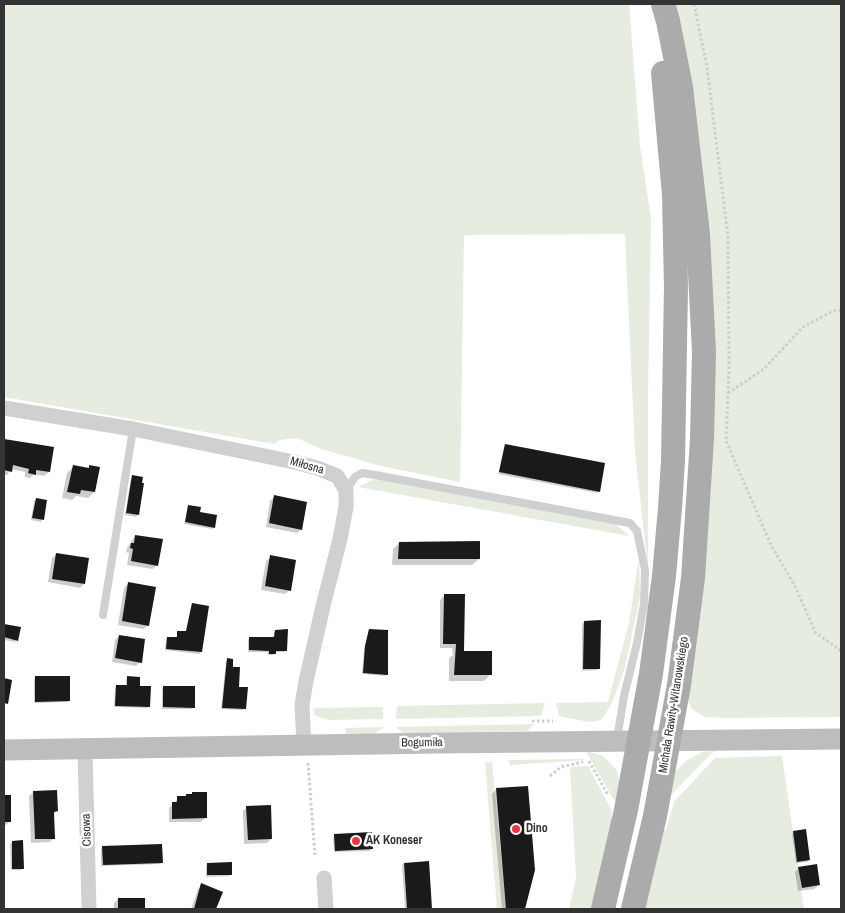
<!DOCTYPE html>
<meta charset="utf-8">
<style>
body{margin:0}
#map{position:relative;width:845px;height:913px;overflow:hidden;background:#fff;font-family:"Archivo Narrow",sans-serif}
canvas{display:block}
.frame{position:absolute;inset:0;border:5px solid #333;pointer-events:none}
</style>
<div id="map">
<canvas width="845" height="913"></canvas>
<div class="frame"></div>
</div>
<script>
const ctx = document.querySelector('canvas').getContext('2d');
ctx.lineJoin = 'round';
function fillPath(path, color) { ctx.fillStyle = color; ctx.fill(path, 'evenodd'); }
const toPath = rows => new Path2D(rows.map(r => 'M' + r).join(''));
function trace(path, color, width, dash) { ctx.strokeStyle = color; ctx.lineWidth = width; ctx.lineCap = dash ? 'butt' : 'round'; ctx.setLineDash(dash || []); ctx.stroke(path); }
function drawText(font, color, halo, rows, align = 'center') {
  ctx.font = font + ' "Archivo Narrow",sans-serif'; ctx.lineWidth = 5; ctx.setLineDash([]); ctx.textBaseline = 'middle'; ctx.strokeStyle = halo; ctx.fillStyle = color; for (const [text, x, y, turn = 0] of rows) {
    ctx.save(); ctx.translate(x, y); ctx.rotate((+turn || 0) * Math.PI / 180); ctx.textAlign = isNaN(turn) ? turn : align; if (halo) ctx.strokeText(text, 0, 0); ctx.fillText(text, 0, 0); ctx.restore();
  }
}
const green = toPath([
 [4,4,629,4,640,146,651,219,648,398,648,569,635,451,625,234,464,235,460,482,381,466,321,449,297,438,279,440,274,444,4,397],
 [674,4,841,4,841,717,724,718,705,717,692,709,687,698,704,531],
 [375,479,391,480,616,524,629,536,358,487],
 [639,557,640,598,624,671,611,705,601,720,589,722,559,716,556,703,608,702,629,623],
 [545,703,541,716,396,719,397,706],
 [383,707,383,719,329,720,314,715,314,708],
 [534,724,527,731,403,733,396,727],
 [383,727,375,734,346,734,345,728],
 [586,751,603,756,616,769,623,792,621,802,614,800],
 [714,751,672,794,668,796,675,772,686,761,702,752],
 [782,756,804,909,641,909,660,829,666,830,674,802,715,758],
 [583,759,584,760,510,765,508,760],
 [485,762,492,762,506,909,497,909],
 [588,766,612,811,611,817,618,819,595,909,569,909,576,877,570,767]
]);
const shadow = toPath([
 [4,440,53,448,49,472,44,476,34,474,30,478,25,477,25,472,11,469,7,475,4,475],
 [505,445,599,492,597,493,498,474,504,447],
 [90,466,94,492,88,498,76,496,72,500,62,498,67,473,73,467,87,469],
 [132,477,138,515,136,517,125,515,131,478],
 [274,497,301,529,297,533,266,527,270,501],
 [36,500,46,501,41,522,31,520,34,501],
 [189,506,198,513,213,527,212,529,184,524],
 [135,536,157,565,153,569,127,565,129,553,126,552,127,548],
 [399,543,479,559,472,565,392,565,393,549],
 [57,554,84,584,80,588,48,582,52,558],
 [271,557,290,590,285,594,261,590,266,561],
 [128,584,148,625,144,629,118,625,124,588],
 [445,595,462,652,490,675,484,681,449,681,449,658,453,655,452,648,440,648,440,600],
 [192,605,201,652,199,654,165,650,166,640,167,638,176,638,178,632,186,632,191,606],
 [584,622,599,668,597,670,582,671,582,624],
 [4,625,19,628,15,642,4,640],
 [369,630,386,674,385,676,362,674,364,649],
 [275,631,286,650,284,652,275,652,273,655,268,655,267,652,248,652,248,640,250,638,273,639,274,633],
 [119,636,140,662,136,666,112,662,115,640],
 [227,660,245,708,243,710,221,709,226,661],
 [36,677,69,701,67,702,34,703,34,679],
 [128,677,139,687,148,707,147,708,114,707,115,688,116,686,126,687,126,679],
 [164,687,193,707,192,709,162,709,162,689],
 [496,790,534,870,524,909,502,909,492,794],
 [34,792,57,811,53,814,54,838,50,842,31,843,29,796],
 [187,795,205,818,201,822,169,822,169,808,178,798,184,798],
 [4,796,9,796,10,821,6,825,4,825],
 [247,807,271,839,267,843,244,844,243,811],
 [793,833,809,860,807,862,796,863,792,834],
 [335,835,371,849,370,851,334,852,333,837],
 [12,842,23,868,21,870,11,870,10,844],
 [103,847,162,862,160,864,101,866,101,849],
 [428,862,431,909,405,909,402,865,404,864],
 [207,864,231,874,229,876,206,877,206,866],
 [799,868,819,885,814,889,798,891,795,872],
 [202,885,221,893,215,909,191,909,198,889],
 [118,899,144,899,144,909,114,909,114,903]
]);
const building = toPath([
 [4,439,54,447,50,472,36,470,36,475,28,473,29,469,13,465,12,472,4,470],
 [505,444,605,463,600,492,499,472],
 [73,465,89,468,89,465,100,467,95,492,81,490,80,494,67,492],
 [132,475,143,477,142,483,144,483,139,515,126,513],
 [274,495,307,502,302,530,269,523],
 [36,498,47,500,44,520,32,518],
 [188,505,201,507,200,512,217,515,215,528,185,522],
 [135,535,163,539,158,566,131,561,133,549,130,548,131,543,134,543],
 [480,541,480,559,398,559,399,542],
 [56,553,89,558,85,584,52,579],
 [270,555,296,560,291,591,265,586],
 [128,582,156,587,149,626,122,621],
 [444,594,465,594,464,651,492,651,492,675,454,675,456,644,443,644],
 [192,603,209,606,202,652,166,649,167,637,177,637,177,631,186,631],
 [601,620,600,669,583,669,584,621],
 [4,624,21,627,18,641,4,637],
 [288,629,287,651,276,651,276,654,269,654,269,651,249,650,249,637,274,637,275,630],
 [369,629,388,630,388,675,363,673,365,646],
 [119,635,145,639,142,663,115,658],
 [227,658,233,659,233,667,240,667,239,687,248,687,246,709,222,708],
 [35,676,70,676,70,701,35,702],
 [127,676,140,677,140,686,151,686,150,707,115,706,116,685,127,685],
 [4,678,12,680,8,704,4,703],
 [163,686,195,686,195,708,163,707],
 [528,786,535,870,525,909,506,909,496,788],
 [57,790,58,811,54,812,55,839,35,839,33,791],
 [192,792,207,792,207,818,172,819,172,802,177,802,177,796,186,796,186,794,192,794],
 [4,795,11,795,11,822,4,822],
 [271,805,272,839,248,840,246,806],
 [806,829,810,860,797,862,793,831],
 [372,832,373,849,335,851,334,834],
 [23,840,24,869,12,869,12,841],
 [162,844,163,863,103,865,102,846],
 [429,861,432,909,407,909,404,863],
 [232,862,232,875,207,875,207,863],
 [817,864,820,885,802,888,798,867],
 [201,883,223,892,216,909,194,909],
 [118,898,145,898,145,909,118,909]
]);
const path = toPath([
 [694,4,707,67,728,237,729,369,726,441,771,545,796,588,815,632,841,651],
 [728,393,764,369,803,327,833,311,841,310],
 [532,721,553,721],
 [589,761,608,795],
 [308,763,315,855],
 [550,776,561,767,583,762]
]);
const lane = toPath([
 [346,490,355,477,362,473,375,475,630,523,637,531,645,570,644,604,637,643,624,696,617,739],
 [103,615,133,429]
]);
const street = toPath([
 [4,408,133,429,294,462,317,468,337,476,346,490,346,507,340,539,323,606,306,681,302,705,304,745],
 [85,750,89,909],
 [324,878,326,909]
]);
const secondary = toPath([
 [4,750,437,743,841,739]
]);
const primary = toPath([
 [603,909,626,810,651,674,664,576,670,508,673,461,676,287,674,195,663,73],
 [633,909,655,816,679,685,693,578,702,439,704,352,698,234,681,87,668,21,663,4]
]);
const markers = [
 [516,829,5,"#e63946"],
 [356,841,5,"#e63946"]
];
const streetNames = [
 ["Miłosna",307,466,16],
 ["Michała Rawity-Witanowskiego",674,705,-81],
 ["Bogumiła",422,743,-1],
 ["Cisowa",87,830,-92]
];
const poiNames = [
 ["Dino",526,829],
 ["AK Koneser",366,841]
];
fillPath(green, '#e6ecdf');
fillPath(shadow, '#0003');
fillPath(building, '#1a1a1a');
trace(path, '#cdcdcd', 3, [2.5, 2.5]);
trace(lane, '#d0d0d0', 8);
trace(street, '#d0d0d0', 15);
trace(secondary, '#bdbdbd', 21);
trace(primary, '#ababab', 24);
for (const [x, y, r, color] of markers) { const dot = new Path2D(); dot.arc(x, y, r, 0, 2 * Math.PI); ctx.fillStyle = color; ctx.fill(dot); trace(dot, '#fff', 2); }
drawText('12px', '#333', '#fff', streetNames);
drawText('bold 12px', '#333', '#fff', poiNames, 'left');
</script>
